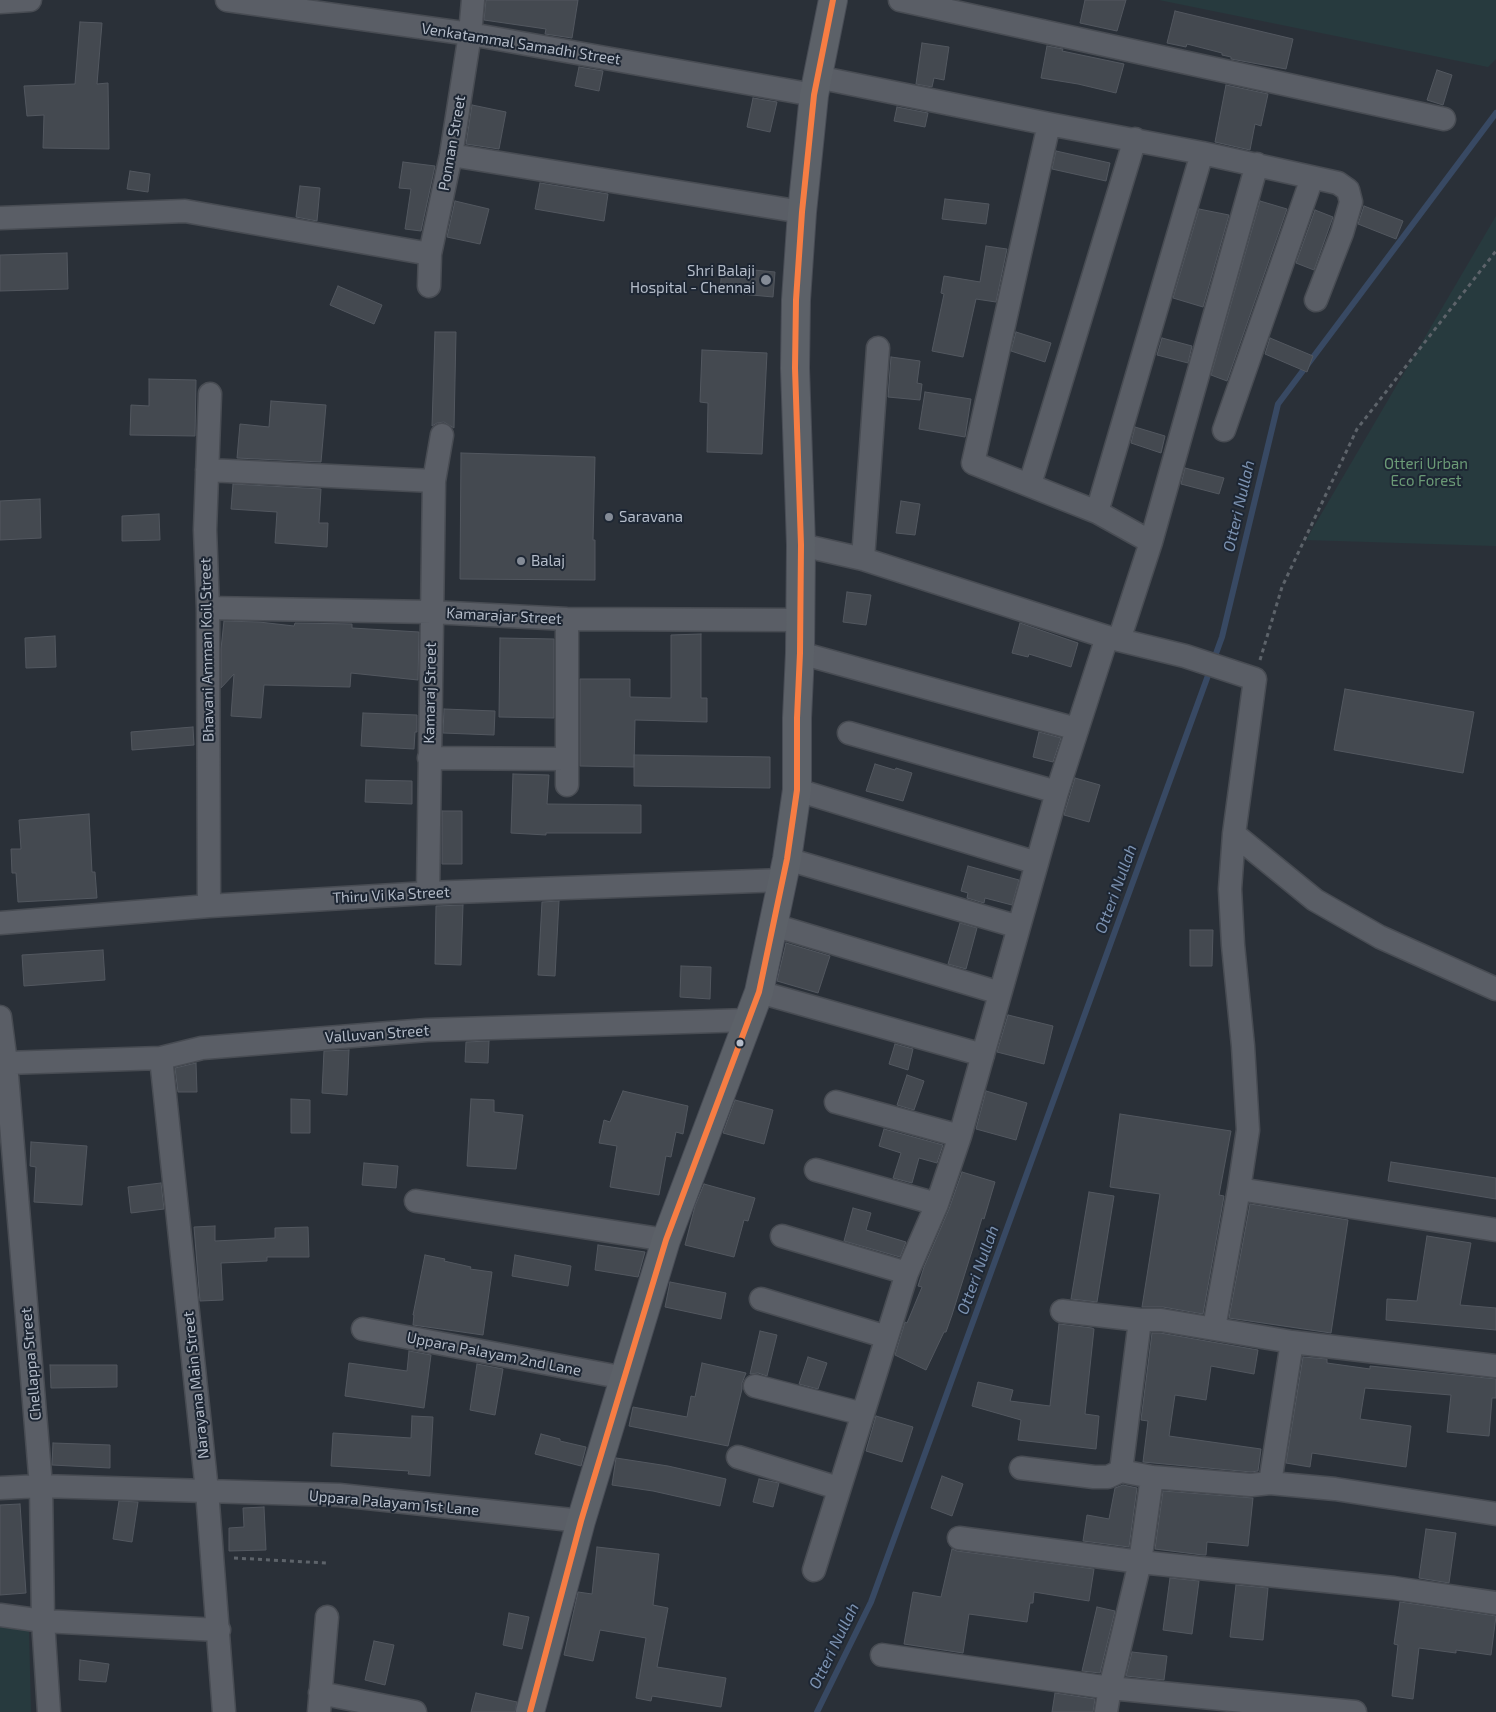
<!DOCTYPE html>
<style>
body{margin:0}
canvas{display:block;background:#2a3038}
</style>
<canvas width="1496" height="1712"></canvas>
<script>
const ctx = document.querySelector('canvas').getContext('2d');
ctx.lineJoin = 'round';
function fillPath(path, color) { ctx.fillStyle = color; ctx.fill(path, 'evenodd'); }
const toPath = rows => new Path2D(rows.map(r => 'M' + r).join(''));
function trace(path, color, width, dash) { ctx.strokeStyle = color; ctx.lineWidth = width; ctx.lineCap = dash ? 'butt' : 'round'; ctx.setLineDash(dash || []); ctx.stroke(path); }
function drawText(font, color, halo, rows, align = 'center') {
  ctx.font = font + ' "Exo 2",sans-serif'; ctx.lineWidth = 4; ctx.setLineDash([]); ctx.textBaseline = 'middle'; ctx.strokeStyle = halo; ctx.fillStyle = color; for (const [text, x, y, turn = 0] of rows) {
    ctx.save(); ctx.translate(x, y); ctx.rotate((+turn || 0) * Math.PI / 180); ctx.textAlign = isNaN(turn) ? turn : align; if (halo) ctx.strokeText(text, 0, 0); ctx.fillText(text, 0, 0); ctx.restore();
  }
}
const green = toPath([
 [1159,0,1496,0,1496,59,1488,67],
 [1496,216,1496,546,1306,540],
 [0,1626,29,1631,31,1712,0,1712]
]);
const stream = toPath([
 [817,1712,871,1602,1222,637,1278,404,1496,113]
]);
const building = toPath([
 [486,0,578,0,572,38,545,34,546,29,484,20,486,0],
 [1085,0,1126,0,1117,31,1080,23,1085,0],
 [1175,11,1293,39,1286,69,1231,59,1231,57,1222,55,1222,53,1187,44,1186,47,1167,43,1175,11],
 [80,22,102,23,97,84,108,83,109,149,43,148,44,115,27,116,24,86,75,84,80,22],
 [922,43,949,47,944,80,934,78,932,87,916,84,922,43],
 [1047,46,1063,49,1062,51,1124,64,1116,93,1078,84,1041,78,1047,46],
 [579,67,603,71,599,91,575,86,579,67],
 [1437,70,1452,75,1443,105,1427,100,1437,70],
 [1226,85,1268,94,1261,126,1255,124,1250,150,1215,142,1226,85],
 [753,98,777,102,770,132,747,127,753,98],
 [472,105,506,112,499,149,466,144,472,105],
 [897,107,928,113,925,127,894,121,897,107],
 [1056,151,1110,163,1106,181,1052,169,1056,151],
 [403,162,435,166,421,231,405,229,411,189,399,188,403,162],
 [130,171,150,174,148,192,127,189,130,171],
 [540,183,608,194,604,221,535,209,540,183],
 [300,186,320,188,317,221,296,217,300,186],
 [945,199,989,204,986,224,942,219,945,199],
 [455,201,489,209,480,244,447,237,455,201],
 [1260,201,1287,209,1227,381,1211,375,1260,201],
 [1364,206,1403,221,1396,239,1358,224,1364,206],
 [1199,209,1229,215,1203,307,1173,298,1199,209],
 [1315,210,1333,217,1314,270,1296,263,1315,210],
 [986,246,1007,249,996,302,976,299,963,357,932,351,944,294,941,293,944,276,980,282,986,246],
 [67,253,68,289,0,291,0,255,67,253],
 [722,267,775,272,773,297,720,292,722,267],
 [338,286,382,305,374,324,330,305,338,286],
 [435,332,456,332,454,428,444,422,437,423,432,426,435,332],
 [1016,332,1051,343,1045,362,1011,351,1016,332],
 [1162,338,1192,346,1188,363,1157,355,1162,338],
 [1270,338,1313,356,1307,372,1265,354,1270,338],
 [702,350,767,353,762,454,707,452,708,403,700,402,702,350],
 [891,357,920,361,917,383,922,384,920,400,888,397,891,357],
 [149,379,196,380,195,436,130,435,131,405,149,406,149,379],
 [925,392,971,399,965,437,919,429,925,392],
 [271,401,326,405,321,462,237,458,240,424,269,427,271,401],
 [1135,427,1165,436,1161,453,1131,443,1135,427],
 [461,453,595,457,593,540,595,540,595,580,460,579,461,453],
 [1185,468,1224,478,1219,494,1181,484,1185,468],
 [233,484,321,489,319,523,328,523,327,547,275,543,277,512,231,509,233,484],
 [40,499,41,538,0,540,0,501,40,499],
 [901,501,920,504,915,535,896,533,901,501],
 [159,514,160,540,122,541,122,516,159,514],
 [847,592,871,595,866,625,843,622,847,592],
 [224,621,259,622,294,626,295,623,352,624,352,628,419,632,418,680,351,673,350,687,264,685,261,718,231,716,234,674,221,688,221,649,224,621],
 [1020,623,1078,643,1071,667,1029,654,1028,657,1012,653,1020,623],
 [701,634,701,698,707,698,707,722,635,720,634,767,580,766,580,679,630,679,630,697,671,698,671,635,701,634],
 [55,636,56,667,26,668,25,638,55,636],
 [500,638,554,639,554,718,499,717,500,638],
 [1345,689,1474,712,1463,773,1334,750,1345,689],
 [444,709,495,711,494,735,443,733,444,709],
 [363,713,417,715,417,732,415,732,414,749,361,746,363,713],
 [193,727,194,745,132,750,131,732,193,727],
 [1039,732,1061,738,1053,762,1033,757,1039,732],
 [634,755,770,757,770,788,634,786,634,755],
 [875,764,895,770,896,768,912,773,903,801,866,791,875,764],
 [513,774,549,775,547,804,641,805,641,833,546,833,546,835,511,833,513,774],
 [1075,778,1100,785,1089,822,1064,815,1075,778],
 [366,780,412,781,412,804,365,802,366,780],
 [442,811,462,811,462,864,442,864,442,811],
 [89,814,92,872,95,872,97,898,18,902,16,873,12,873,11,849,21,849,19,820,89,814],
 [968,866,1019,880,1012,905,985,898,984,903,967,898,968,893,961,891,968,866],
 [559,901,555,976,538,975,542,902,559,901],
 [463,905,461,965,435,964,436,906,463,905],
 [960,923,977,928,966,969,948,964,960,923],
 [1190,930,1213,930,1212,966,1190,966,1190,930],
 [786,943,830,956,818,993,777,981,786,943],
 [103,950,105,980,24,986,22,955,103,950],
 [681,966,711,967,710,999,680,997,681,966],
 [1008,1015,1053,1026,1044,1064,997,1052,1008,1015],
 [489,1041,488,1063,465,1062,466,1042,489,1041],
 [895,1044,913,1049,908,1070,889,1064,895,1044],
 [349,1050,347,1095,322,1093,324,1051,349,1050],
 [196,1063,197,1092,178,1092,175,1068,196,1063],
 [907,1075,924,1081,914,1110,897,1105,907,1075],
 [623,1091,688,1106,683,1134,676,1132,671,1157,666,1156,659,1195,610,1187,617,1146,599,1143,604,1120,610,1122,623,1091],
 [986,1091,1027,1103,1016,1140,976,1129,986,1091],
 [291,1099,310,1100,310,1133,291,1133,291,1099],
 [471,1099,494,1100,494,1112,523,1115,516,1169,467,1166,471,1099],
 [735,1100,773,1110,764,1144,723,1133,735,1100],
 [1120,1114,1231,1131,1219,1195,1224,1196,1203,1314,1163,1307,1142,1307,1160,1194,1110,1187,1120,1114],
 [884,1129,943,1145,937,1163,919,1158,912,1183,893,1178,901,1153,879,1146,884,1129],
 [31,1142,87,1146,82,1205,34,1202,36,1167,30,1166,31,1142],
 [1391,1162,1496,1178,1496,1199,1388,1181,1391,1162],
 [364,1163,398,1166,396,1188,362,1185,364,1163],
 [962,1172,995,1182,984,1219,982,1218,976,1238,952,1315,946,1332,944,1332,926,1370,895,1355,905,1322,907,1323,922,1287,918,1286,924,1267,949,1209,962,1172],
 [161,1183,164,1209,131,1213,128,1187,161,1183],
 [704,1184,755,1198,748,1221,744,1220,734,1257,685,1245,695,1206,704,1184],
 [1089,1192,1114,1196,1097,1302,1071,1299,1089,1192],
 [1250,1204,1348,1220,1331,1333,1229,1318,1250,1204],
 [853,1208,871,1213,866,1230,906,1242,900,1257,844,1241,853,1208],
 [215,1226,215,1241,275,1238,275,1228,308,1227,309,1257,267,1257,267,1261,221,1263,223,1300,200,1301,194,1227,215,1226],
 [1427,1236,1471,1243,1460,1305,1496,1308,1496,1330,1386,1320,1387,1299,1417,1301,1427,1236],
 [598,1245,645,1252,638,1277,595,1270,598,1245],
 [425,1255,445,1259,444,1261,471,1267,470,1269,492,1272,483,1335,413,1325,414,1315,413,1315,425,1255],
 [515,1255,571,1266,568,1286,512,1276,515,1255],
 [670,1282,726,1293,721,1319,665,1307,670,1282],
 [1059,1324,1092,1328,1094,1329,1085,1414,1099,1416,1096,1449,1018,1440,1021,1420,972,1406,978,1382,1013,1390,1010,1401,1050,1406,1059,1324],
 [760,1331,777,1335,767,1376,758,1373,750,1374,760,1331],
 [1152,1333,1160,1333,1258,1350,1254,1374,1211,1366,1206,1400,1175,1395,1169,1436,1261,1449,1258,1471,1251,1472,1143,1462,1148,1421,1141,1420,1152,1333],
 [409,1351,431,1355,424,1408,345,1396,349,1363,407,1371,409,1351],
 [808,1357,827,1363,818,1389,799,1384,808,1357],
 [1303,1357,1327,1359,1327,1363,1370,1369,1370,1366,1496,1379,1496,1398,1492,1398,1489,1436,1447,1432,1451,1395,1365,1388,1360,1419,1411,1426,1406,1467,1312,1453,1310,1467,1286,1463,1303,1357],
 [702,1363,746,1373,742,1383,742,1389,728,1446,629,1426,633,1407,687,1417,691,1396,695,1397,702,1363],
 [477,1364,503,1369,495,1415,470,1410,477,1364],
 [50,1365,117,1365,117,1387,51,1388,50,1365],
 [412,1416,433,1417,430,1476,408,1474,409,1471,331,1466,333,1433,411,1438,412,1416],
 [876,1416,913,1427,902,1462,866,1451,876,1416],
 [541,1434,560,1439,560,1441,586,1447,581,1466,535,1454,541,1434],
 [53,1443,110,1445,110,1468,52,1465,53,1443],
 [616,1458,668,1466,726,1479,720,1506,653,1491,612,1485,616,1458],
 [942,1476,963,1484,952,1516,931,1508,942,1476],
 [759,1479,779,1483,773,1507,753,1502,759,1479],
 [1123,1485,1137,1488,1129,1547,1083,1541,1087,1515,1109,1519,1115,1488,1123,1485],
 [1163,1491,1253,1498,1248,1546,1207,1542,1206,1555,1203,1555,1155,1549,1163,1491],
 [119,1501,138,1502,132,1542,113,1539,119,1501],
 [20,1504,26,1593,0,1595,0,1505,20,1504],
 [264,1507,266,1550,229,1551,229,1528,244,1527,243,1508,264,1507],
 [1426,1529,1456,1533,1449,1583,1419,1578,1426,1529],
 [597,1547,659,1554,653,1605,668,1608,657,1667,726,1678,721,1707,652,1696,651,1701,636,1698,646,1638,600,1630,593,1661,564,1655,578,1592,592,1594,597,1547],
 [952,1549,957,1551,1094,1569,1089,1601,1034,1592,1033,1603,1030,1603,1027,1622,969,1614,963,1653,904,1644,913,1592,941,1597,952,1549],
 [1170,1578,1199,1581,1192,1634,1163,1630,1170,1578],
 [1236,1585,1268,1588,1263,1640,1230,1637,1236,1585],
 [1400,1602,1496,1616,1491,1655,1456,1650,1456,1653,1419,1648,1413,1699,1392,1696,1398,1645,1394,1644,1400,1602],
 [1097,1607,1115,1611,1100,1673,1082,1671,1097,1607],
 [509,1613,529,1617,522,1649,503,1645,509,1613],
 [374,1641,394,1645,385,1685,365,1680,374,1641],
 [1132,1652,1167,1656,1164,1680,1126,1676,1132,1652],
 [80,1660,109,1664,106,1682,79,1680,80,1660],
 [476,1693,517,1702,515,1712,471,1712,476,1693],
 [1055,1693,1095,1699,1093,1712,1052,1712,1055,1693]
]);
const path = toPath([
 [1260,660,1282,587,1357,429,1496,251],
 [234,1558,326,1563]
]);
const minor = toPath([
 [227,0,470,34,814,95],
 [900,0,1444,119],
 [0,2,30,0],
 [817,77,1049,124,1202,153,1338,183,1348,190,1351,202,1342,233,1316,300],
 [1049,124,973,463,1097,512,1151,542],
 [451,155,802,212],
 [0,218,185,211,430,254],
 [429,286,430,254,451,155,470,34,473,0],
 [1224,430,1312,178],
 [207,470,434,481],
 [1030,484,1135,139],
 [1097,512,1202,153],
 [801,545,863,559,1107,637,1185,656,1255,679,1234,834,1230,889,1233,945,1243,1046,1248,1130,1239,1189,1496,1230],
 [863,559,878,348],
 [208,608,431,612,567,619,799,620],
 [1119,640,1151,542,1257,164],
 [800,653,1077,729],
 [849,733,1057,792],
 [429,758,566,759],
 [567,785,567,619],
 [797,790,1037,863],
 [1234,834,1315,900,1380,937,1496,989],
 [787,859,1019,927],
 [428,893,434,481,442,435],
 [209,906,208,608,205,530,210,394],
 [0,923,209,906,428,893,783,880],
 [773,925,1000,993],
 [759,992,983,1055],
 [0,1017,6,1063,41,1486,43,1621,49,1712],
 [161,1058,207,1491,224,1712],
 [6,1063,161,1058,202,1048,427,1030,749,1020],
 [836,1102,960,1136],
 [816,1170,937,1204],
 [416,1201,666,1240],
 [782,1236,907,1273],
 [761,1299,887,1337],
 [1062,1311,1140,1320,1161,1320,1292,1342,1496,1366],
 [1214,1328,1239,1189],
 [363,1329,625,1378],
 [755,1386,863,1414],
 [738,1457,838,1488],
 [1021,1468,1094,1477,1108,1477,1121,1471,1152,1477,1251,1485,1270,1483,1335,1489,1496,1514],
 [1121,1471,1140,1320],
 [1270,1483,1292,1342],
 [0,1488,41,1486,339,1495,581,1521],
 [959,1538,1140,1562,1394,1588,1496,1603],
 [814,1570,907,1273,937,1204,960,1136,1057,792,1107,637],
 [0,1615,43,1621,219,1630],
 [882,1655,1110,1688,1355,1712],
 [320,1693,415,1712],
 [319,1712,327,1617],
 [1106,1712,1110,1688,1140,1562,1152,1477]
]);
const major = toPath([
 [530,1712,581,1521,666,1240,759,992,787,859,797,790,797,718,800,653,801,545,795,368,796,300,802,212,814,95,833,0]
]);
const bus1 = toPath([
 [530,1712,581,1521,666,1240,759,992,787,859,797,790,797,718,800,653,801,545,795,368,796,300,802,212,814,95,833,0]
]);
const markers = [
 [766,280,6,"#848b96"],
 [609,517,5,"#848b96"],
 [521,561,5,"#848b96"],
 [740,1043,4.5,"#b4bcc9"]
];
const streetNames = [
 ["Venkatammal Samadhi Street",521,44,9],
 ["Ponnan Street",452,143,-80],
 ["Kamarajar Street",504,616,3],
 ["Bhavani Amman Koil Street",207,650,-91],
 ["Kamaraj Street",430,693,-89],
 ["Thiru Vi Ka Street",391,895,-3],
 ["Valluvan Street",377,1034,-4],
 ["Uppara Palayam 2nd Lane",494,1354,11],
 ["Chellappa Street",31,1364,-95],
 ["Narayana Main Street",196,1385,-96],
 ["Uppara Palayam 1st Lane",394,1503,5]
];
const poiNames = [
 ["Shri Balaji",755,271,"right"],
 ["Hospital - Chennai",755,288,"right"],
 ["Saravana",619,517],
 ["Balaj",531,561]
];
const parkNames = [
 ["Otteri Urban",1426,464],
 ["Eco Forest",1426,481]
];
const waterNames = [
 ["Otteri Nullah",1239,506,-77],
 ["Otteri Nullah",1116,889,-70],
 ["Otteri Nullah",978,1270,-70],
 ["Otteri Nullah",834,1646,-64]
];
fillPath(green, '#273a3e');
trace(stream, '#384963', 6);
fillPath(building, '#444950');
trace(building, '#52575f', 1);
trace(minor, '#484c53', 25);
trace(major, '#484c55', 30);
trace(path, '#5d636a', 3, [4, 4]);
trace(minor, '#5a5e66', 22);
trace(major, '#5c6168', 28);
trace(bus1, '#f77d43', 6);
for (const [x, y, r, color] of markers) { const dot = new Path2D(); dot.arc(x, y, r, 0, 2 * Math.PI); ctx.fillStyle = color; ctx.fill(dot); trace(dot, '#1d2633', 2); }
drawText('15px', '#b4bcc9', '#1d2633', streetNames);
drawText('15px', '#b4bcc9', '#1d2633', poiNames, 'left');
drawText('15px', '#6b9a76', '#1d2633', parkNames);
drawText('italic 16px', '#7c92b1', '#1d2633', waterNames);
</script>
